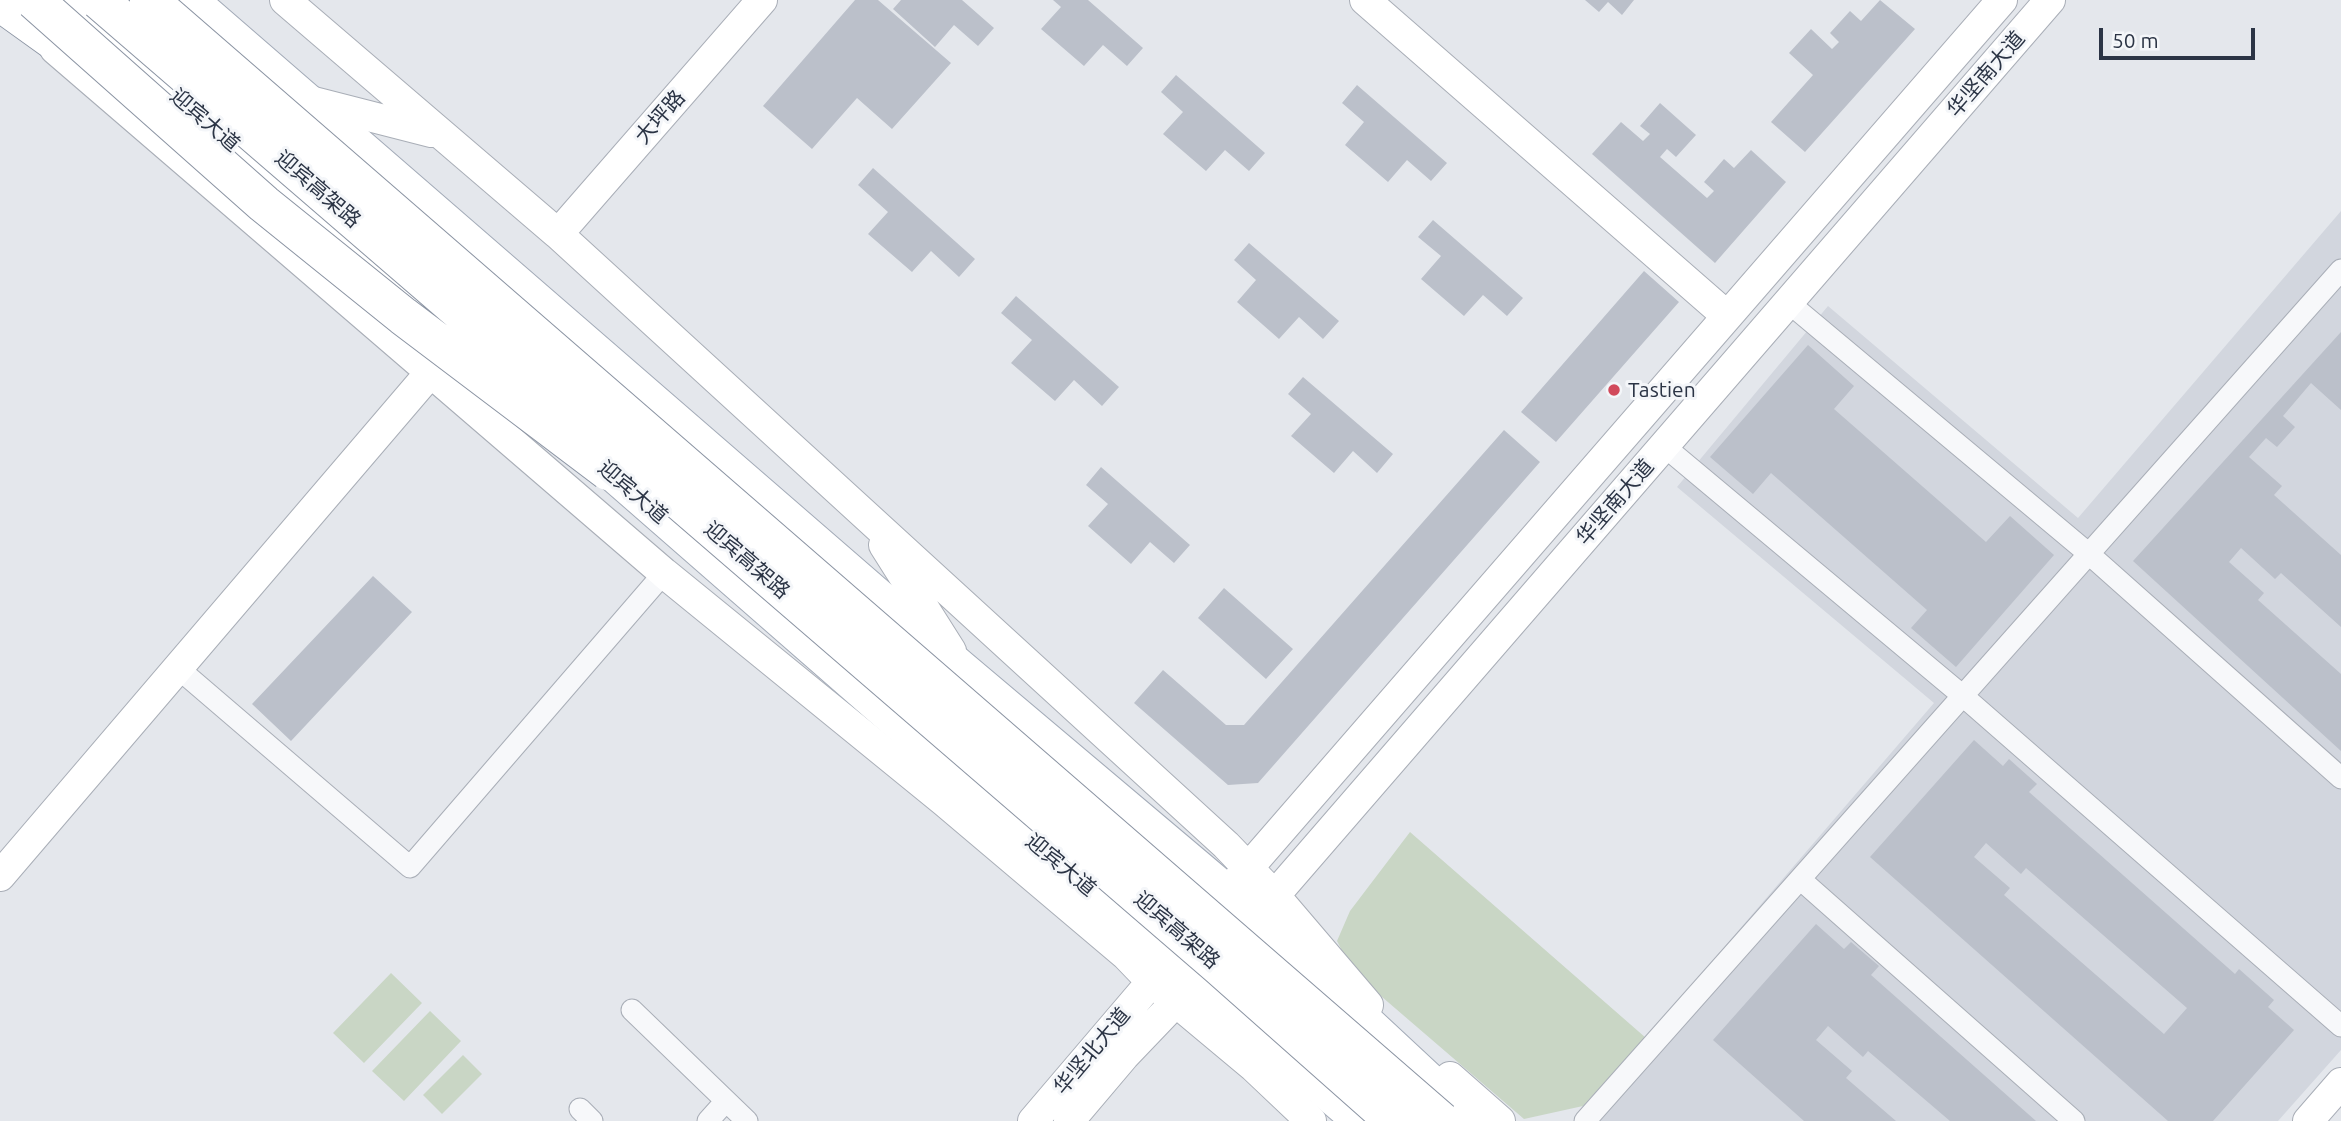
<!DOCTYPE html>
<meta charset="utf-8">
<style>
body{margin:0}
#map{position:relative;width:2341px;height:1121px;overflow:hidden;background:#e4e7ec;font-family:Ubuntu,sans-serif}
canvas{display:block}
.scale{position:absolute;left:2099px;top:28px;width:156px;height:32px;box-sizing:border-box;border:4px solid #2b3445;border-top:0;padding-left:9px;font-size:21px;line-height:24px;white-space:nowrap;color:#2b3445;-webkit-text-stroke:5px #f4f6f9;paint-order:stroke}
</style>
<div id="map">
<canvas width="2341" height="1121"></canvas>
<div class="scale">50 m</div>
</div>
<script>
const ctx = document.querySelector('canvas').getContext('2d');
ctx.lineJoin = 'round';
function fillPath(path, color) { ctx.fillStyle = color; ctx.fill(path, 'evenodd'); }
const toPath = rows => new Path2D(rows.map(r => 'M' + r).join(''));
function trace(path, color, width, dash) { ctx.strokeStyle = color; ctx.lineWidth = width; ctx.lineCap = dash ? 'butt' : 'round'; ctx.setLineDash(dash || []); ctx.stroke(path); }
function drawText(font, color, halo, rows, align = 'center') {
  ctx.font = font + ' Ubuntu,"Noto Sans SC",sans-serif'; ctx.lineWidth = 6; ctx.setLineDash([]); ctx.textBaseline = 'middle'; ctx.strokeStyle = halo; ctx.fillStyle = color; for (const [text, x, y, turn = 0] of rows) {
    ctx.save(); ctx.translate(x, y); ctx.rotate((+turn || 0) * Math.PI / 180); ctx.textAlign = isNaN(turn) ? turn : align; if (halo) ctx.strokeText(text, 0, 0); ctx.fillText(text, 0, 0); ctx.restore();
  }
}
const built = toPath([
 [2341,211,2341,1050,2278,1121,1601,1121,1583,1106,1646,1038,1934,703,1677,487,1828,306,2078,518]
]);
const green = toPath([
 [1410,832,1646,1038,1583,1106,1524,1119,1353,972,1337,941,1350,911],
 [391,973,422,1003,364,1063,333,1033],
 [430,1011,461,1041,404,1101,372,1071],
 [463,1055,482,1074,442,1114,423,1095]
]);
const building = toPath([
 [855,0,878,0,951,63,892,129,857,98,812,149,763,106],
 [901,0,962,0,994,28,978,46,954,25,935,47,893,9],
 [1053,0,1088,0,1143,48,1127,66,1103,45,1084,66,1041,29,1061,7],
 [1585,0,1634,0,1622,15,1608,2,1599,12],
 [1880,0,1915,29,1805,152,1771,122,1813,75,1789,53,1811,29,1832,49,1839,42,1830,33,1850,11,1861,21],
 [1176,75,1265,153,1249,171,1225,150,1206,171,1163,134,1183,112,1161,92],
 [1357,85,1447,163,1431,181,1407,160,1388,182,1345,145,1364,122,1342,103],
 [1660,103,1696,135,1676,157,1667,149,1660,157,1707,198,1714,191,1704,182,1724,159,1734,168,1751,150,1786,182,1715,263,1592,154,1621,122,1643,141,1650,134,1640,126],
 [873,168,975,259,959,277,931,251,912,272,868,234,888,212,858,185],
 [1433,220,1523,298,1507,316,1483,295,1464,316,1421,279,1441,256,1418,237],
 [1249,243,1339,321,1323,339,1299,317,1279,339,1237,302,1256,280,1234,260],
 [1644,271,1679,302,1556,442,1521,412],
 [1016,296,1119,387,1102,406,1074,380,1055,401,1011,363,1032,340,1001,313],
 [2341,332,2341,410,2311,383,2283,416,2295,427,2277,447,2266,438,2249,457,2282,486,2274,495,2341,555,2341,627,2281,573,2275,579,2241,548,2229,562,2264,593,2258,600,2341,674,2341,751,2133,561],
 [1808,345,1854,386,1834,409,1986,542,2010,516,2054,555,1956,667,1911,628,1927,610,1771,473,1753,494,1710,457],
 [1303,377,1393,454,1377,473,1353,451,1334,473,1291,436,1311,414,1288,394],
 [1504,430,1540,462,1258,783,1228,785,1134,703,1163,670,1226,725,1244,725],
 [1101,467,1190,545,1174,563,1150,542,1131,564,1088,526,1108,504,1086,485],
 [373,576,412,612,291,741,252,704],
 [1224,588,1293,649,1266,679,1198,618],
 [1974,740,2003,766,2009,759,2037,784,2029,792,2235,974,2239,969,2274,1000,2268,1007,2294,1030,2213,1121,2168,1121,1870,857],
 [1986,843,2021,874,2026,868,2187,1008,2164,1034,2004,895,2010,888,1974,857],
 [1816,924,1844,949,1851,942,1879,966,1871,975,2036,1121,1950,1121,1868,1051,1863,1057,1828,1026,1816,1040,1852,1071,1846,1078,1896,1121,1804,1121,1713,1040]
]);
const street = toPath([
 [1789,303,2089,554,2341,778],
 [1664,446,1963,696,2341,1026],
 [179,669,410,867,664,573],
 [1800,879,2074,1121],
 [632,1010,747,1121],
 [580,1109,592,1121],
 [708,1121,725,1102],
 [1585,1121,2341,270]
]);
const secondary = toPath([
 [285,0,558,234,1226,845,1275,896,1368,1005],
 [1365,0,1727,316],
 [55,49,664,573,944,801,1126,955,1151,981,1254,1067,1311,1121],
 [310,101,431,132],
 [558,234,762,0],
 [884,545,951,651],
 [0,876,430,373],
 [1236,882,2002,0],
 [1262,910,2050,0],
 [1450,1077,1500,1121],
 [1033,1121,1165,966],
 [1069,1121,1124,1056,1190,987],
 [2308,1121,2341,1083]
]);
const primary = toPath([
 [67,0,424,311],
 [192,0,960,666,1228,892,1474,1121],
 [589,454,1055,861,1359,1121]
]);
const highway = toPath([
 [0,2,78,58]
]);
const highwayBridge = toPath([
 [34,0,264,204,403,316,608,471],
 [99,0,1218,965,1394,1121],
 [149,0,1441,1121]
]);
const markers = [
 [1614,390,7,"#d1495b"]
];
const streetNames = [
 ["华坚南大道",1986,74,-49],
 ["大坪路",660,117,-49],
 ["迎宾大道",205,120,41],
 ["迎宾高架路",318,189,41],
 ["迎宾大道",633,492,41],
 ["华坚南大道",1615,502,-49],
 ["迎宾高架路",747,560,41],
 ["迎宾大道",1061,865,40],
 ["迎宾高架路",1177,930,41],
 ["华坚北大道",1092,1051,-50]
];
const poiNames = [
 ["Tastien",1628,390]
];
fillPath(built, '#d2d6de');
fillPath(green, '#c9d6c5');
fillPath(building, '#bbc0ca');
trace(street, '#a9aeb7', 23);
trace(secondary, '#a9aeb7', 32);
trace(primary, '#a3abb8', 35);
trace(highway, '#8b94a3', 40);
trace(street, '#f7f8fa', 21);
trace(secondary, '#fff', 30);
trace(primary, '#fff', 33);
trace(highway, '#fff', 38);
trace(highwayBridge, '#8b94a3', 40, []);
trace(highwayBridge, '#fff', 38);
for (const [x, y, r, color] of markers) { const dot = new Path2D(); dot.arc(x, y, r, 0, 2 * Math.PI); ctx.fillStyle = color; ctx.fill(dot); trace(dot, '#f4f6f9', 2.5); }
drawText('21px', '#2b3445', '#f4f6f9', streetNames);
drawText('21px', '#2b3445', '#f4f6f9', poiNames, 'left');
</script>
